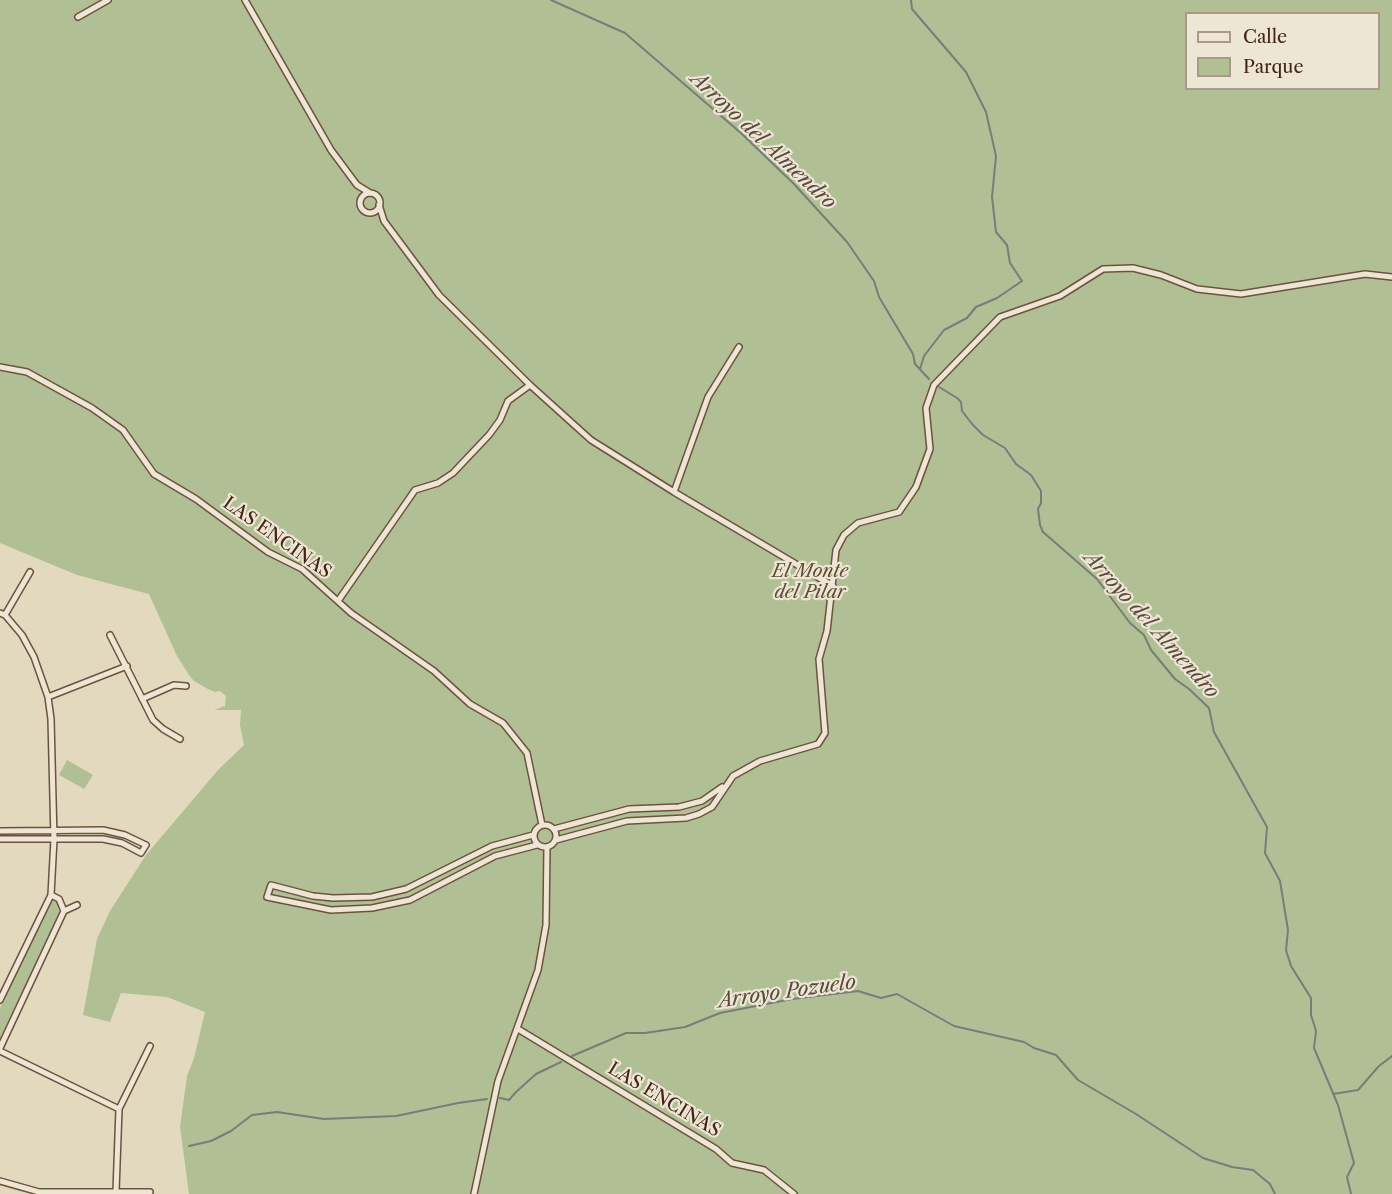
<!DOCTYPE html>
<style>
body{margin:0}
#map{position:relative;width:1392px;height:1194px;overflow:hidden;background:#e3d9be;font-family:"Libre Caslon Text",serif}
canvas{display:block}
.legend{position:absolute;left:1185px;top:12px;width:195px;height:78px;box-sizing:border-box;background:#ede6d5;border:2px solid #ab9988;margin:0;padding:8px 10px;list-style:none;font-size:18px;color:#472514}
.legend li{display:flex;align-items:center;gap:12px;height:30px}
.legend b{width:30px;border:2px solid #ab9988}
</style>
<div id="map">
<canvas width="1392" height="1194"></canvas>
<ul class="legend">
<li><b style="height:8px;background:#ede6d5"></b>Calle</li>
<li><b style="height:16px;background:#b0c094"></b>Parque</li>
</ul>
</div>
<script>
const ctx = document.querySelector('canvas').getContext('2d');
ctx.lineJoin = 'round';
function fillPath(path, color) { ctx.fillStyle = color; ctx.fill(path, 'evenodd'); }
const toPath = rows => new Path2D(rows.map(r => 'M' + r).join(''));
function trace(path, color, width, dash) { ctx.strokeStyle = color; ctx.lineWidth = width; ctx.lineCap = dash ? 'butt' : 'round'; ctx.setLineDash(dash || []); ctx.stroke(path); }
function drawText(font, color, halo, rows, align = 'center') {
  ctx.font = font + ' "Libre Caslon Text",serif'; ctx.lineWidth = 4.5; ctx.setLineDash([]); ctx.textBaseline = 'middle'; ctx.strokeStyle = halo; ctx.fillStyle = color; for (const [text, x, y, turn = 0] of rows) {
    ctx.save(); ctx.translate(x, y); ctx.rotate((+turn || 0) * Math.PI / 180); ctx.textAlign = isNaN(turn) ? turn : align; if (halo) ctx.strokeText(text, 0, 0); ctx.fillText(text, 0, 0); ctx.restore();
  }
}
const green = toPath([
 [0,0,1392,0,1392,1194,189,1194,180,1127,187,1076,194,1058,205,1012,167,997,121,993,110,1022,83,1015,97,939,110,911,146,855,218,770,244,745,240,725,241,710,214,710,225,706,226,696,220,691,215,692,208,689,194,681,189,675,177,656,149,594,77,575,0,543],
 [1186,14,1378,14,1378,88,1186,88],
 [67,760,93,775,84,789,59,775],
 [52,899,57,901,60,914,0,1039,0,1008]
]);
const stream = toPath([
 [551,0,625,33,742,134,794,184,847,242,874,281,879,297,913,354,915,364,929,379],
 [911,0,912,9,966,72,986,112,996,156,992,197,996,232,1007,245,1010,263,1022,281,997,298,976,307,967,318,944,330,924,356,920,369],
 [939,387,957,398,961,402,962,411,973,425,983,435,1005,448,1016,464,1031,475,1041,491,1041,503,1038,509,1040,525,1043,532,1097,579,1130,623,1144,635,1151,650,1175,679,1189,689,1209,708,1214,732,1267,827,1265,853,1280,881,1288,930,1286,950,1291,966,1311,998,1311,1015,1316,1031,1314,1048,1338,1105,1354,1163,1347,1177,1351,1194],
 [572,1056,626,1033,645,1033,685,1027,720,1013,792,999,858,991,881,998,897,994,954,1026,1024,1042,1034,1048,1056,1055,1078,1080,1136,1114,1203,1158,1232,1167,1253,1170,1270,1184,1275,1194],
 [1333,1094,1358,1090,1379,1066,1392,1056],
 [500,1098,509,1100,516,1092,536,1074,561,1062],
 [189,1146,211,1141,231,1131,252,1115,277,1112,324,1119,396,1116,458,1103,487,1099]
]);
const minor = toPath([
 [245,0,331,150,357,185,370,193],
 [78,17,108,0],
 '360 203a10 10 0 1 1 20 0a10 10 0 1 1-20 0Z',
 [379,205,384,221,439,295,530,385,591,440,674,492,833,586],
 [0,367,27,372,92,408,123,430,154,474,196,499,268,552,302,569,351,613,434,671,470,704,503,723,527,753,542,825],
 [674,492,708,397,739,347],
 [338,601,415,490,438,483,453,473,489,435,500,420,508,401,530,385],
 [0,613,5,615,22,635,34,657,48,697,51,719,54,839,51,895,0,1000],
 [5,615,30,572],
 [110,635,153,720,163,729,180,739],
 [48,697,127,666],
 [142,699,174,685,186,686],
 '534 836a11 11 0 1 1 22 0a11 11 0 1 1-22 0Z',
 [554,829,629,809,679,807,702,801,722,787],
 [0,831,103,830,125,835,146,845,141,853,122,843,103,839,0,839],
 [533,835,492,846,406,889,372,897,333,898,313,896,271,885,267,897,331,910,372,908,410,900,495,856,537,845],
 [556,840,627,821,686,818,699,814,712,807,733,776,760,761,818,744,825,733,819,659,827,631,836,550,844,535,858,523,899,512,916,487,930,449,926,408,934,385,1000,317,1060,296,1103,269,1133,268,1161,275,1197,289,1241,294,1365,274,1392,277],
 [51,895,59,899,64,911],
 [518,1029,716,1149,732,1163,764,1170,794,1194],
 [0,1048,64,911,77,905],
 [0,1051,119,1109],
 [0,1181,39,1192,150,1192],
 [116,1191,119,1109,150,1046],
 [474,1194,498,1081,538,970,546,925,547,847]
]);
const streetNames = [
 ["LAS ENCINAS",277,538,35],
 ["LAS ENCINAS",664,1100,31]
];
const parkNames = [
 ["El Monte",810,572],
 ["del Pilar",810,593]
];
const waterNames = [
 ["Arroyo del Almendro",763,141,43],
 ["Arroyo del Almendro",1151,625,48],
 ["Arroyo Pozuelo",787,992,-8]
];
fillPath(green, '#b0c094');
trace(stream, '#797d79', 2);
trace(minor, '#6e523e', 8);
trace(minor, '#ede6d5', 5);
drawText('18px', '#472514', '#ede6d5', streetNames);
drawText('italic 18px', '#614c34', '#ede6d5', parkNames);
drawText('italic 20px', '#5c4a3e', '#ede6d5', waterNames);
</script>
